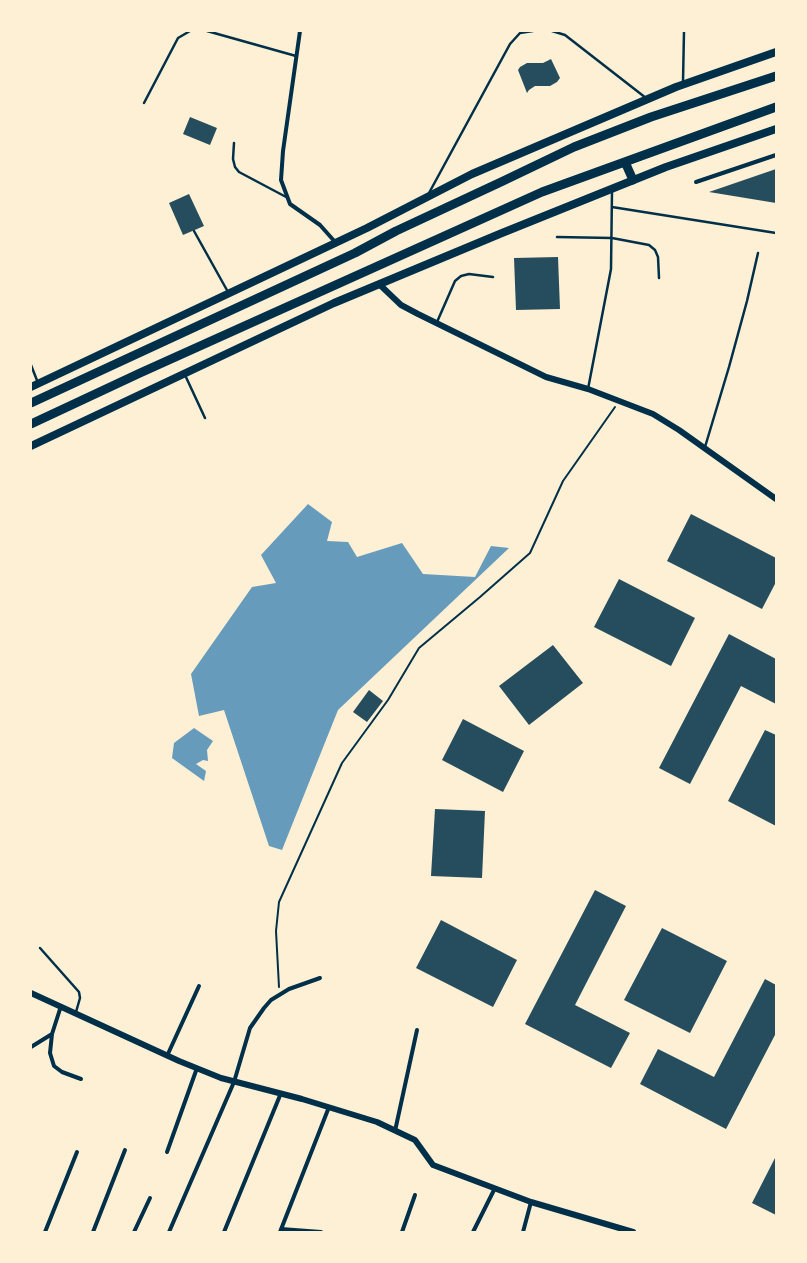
<!DOCTYPE html>
<style>
body{margin:0}
#map{position:relative;width:807px;height:1263px;overflow:hidden;background:#fdf0d5;font-family:Spectral,serif}
canvas{display:block}
.frame{position:absolute;inset:0;border:32px solid #fdf0d5;pointer-events:none}
</style>
<div id="map">
<canvas width="807" height="1263"></canvas>
<div class="frame"></div>
</div>
<script>
const ctx = document.querySelector('canvas').getContext('2d');
ctx.lineJoin = 'round';
function fillPath(path, color) { ctx.fillStyle = color; ctx.fill(path, 'evenodd'); }
const toPath = rows => new Path2D(rows.map(r => 'M' + r).join(''));
function trace(path, color, width, dash) { ctx.strokeStyle = color; ctx.lineWidth = width; ctx.lineCap = dash ? 'butt' : 'round'; ctx.setLineDash(dash || []); ctx.stroke(path); }
const water = toPath([
 [308,504,332,522,327,541,348,542,357,557,402,543,423,574,475,577,491,546,509,548,338,710,282,850,269,846,224,710,199,716,191,674,252,587,276,583,261,555],
 [194,728,213,741,207,750,208,761,203,760,196,764,206,771,204,781,172,758,174,743]
]);
const building = toPath([
 [551,59,560,78,557,82,550,86,535,86,529,90,527,93,518,70,520,67,527,63,543,63],
 [190,117,217,128,210,145,183,134],
 [776,169,776,203,709,192],
 [189,194,204,226,183,235,169,203],
 [558,257,560,309,516,310,514,258],
 [691,514,776,558,776,582,762,609,667,561],
 [619,579,695,618,671,666,594,627],
 [729,634,776,659,776,704,741,686,690,784,659,768],
 [553,645,583,683,529,725,499,686],
 [369,690,383,701,367,722,353,712],
 [463,719,524,751,503,792,442,760],
 [765,730,776,735,776,826,728,801],
 [435,809,485,811,482,878,431,876],
 [595,890,626,906,575,1005,630,1033,611,1068,525,1024],
 [441,920,517,960,493,1007,416,968],
 [662,928,727,961,690,1033,624,1000],
 [765,979,776,985,776,1033,726,1129,640,1084,658,1049,714,1077],
 [776,1156,776,1215,752,1203]
]);
const path = toPath([
 [279,987,276,931,279,902,342,763,388,700,419,648,480,597,530,553,563,481,615,407]
]);
const service = toPath([
 [207,31,296,56],
 [552,31,565,35,646,98],
 [683,82,684,31],
 [144,103,178,38,190,31],
 [234,143,233,159,235,167,239,172,288,198],
 [429,193,510,44,520,33,533,31],
 [612,207,776,233],
 [194,231,228,292],
 [557,237,612,238,649,245,655,250,658,257,659,278],
 [437,322,455,281,461,276,469,274,493,277],
 [31,365,38,383],
 [185,375,205,418],
 [588,389,611,269,612,191],
 [705,447,729,367,747,301,758,253],
 [40,948,79,992,80,998,76,1012]
]);
const minor = toPath([
 [300,31,283,151,281,180,290,204,320,225,336,243],
 [696,182,776,155],
 [52,1034,50,1053,54,1066,62,1072,81,1079],
 [31,1047,52,1034,61,1006],
 [167,1056,199,986],
 [395,1131,417,1030],
 [167,1152,197,1068],
 [281,1229,321,1232],
 [45,1232,77,1152],
 [93,1232,125,1150],
 [134,1232,150,1198],
 [169,1232,234,1082,250,1028,264,1008,271,1000,289,989,320,978],
 [224,1232,281,1093],
 [280,1232,329,1107],
 [402,1232,415,1195],
 [473,1232,495,1188],
 [523,1232,531,1202]
]);
const tertiary = toPath([
 [379,284,401,305,418,314,546,377,588,389,653,414,679,430,776,499],
 [31,993,179,1061,221,1078,302,1099,377,1122,415,1140,433,1165,531,1202,633,1232]
]);
const primary = toPath([
 [31,387,367,228,472,174,676,87,776,52],
 [31,446,334,303,502,233,666,167,776,129]
]);
const trunk = toPath([
 [625,162,633,180],
 [31,403,355,253,396,231,501,182,574,147,651,117,776,76],
 [31,424,140,373,542,192,776,107]
]);
fillPath(water, '#669bbc');
fillPath(building, '#264d5e');
trace(path, '#003049', 2);
trace(service, '#003049', 2.5);
trace(minor, '#003049', 4);
trace(tertiary, '#003049', 6);
trace(primary, '#003049', 8);
trace(trunk, '#003049', 9);
</script>
